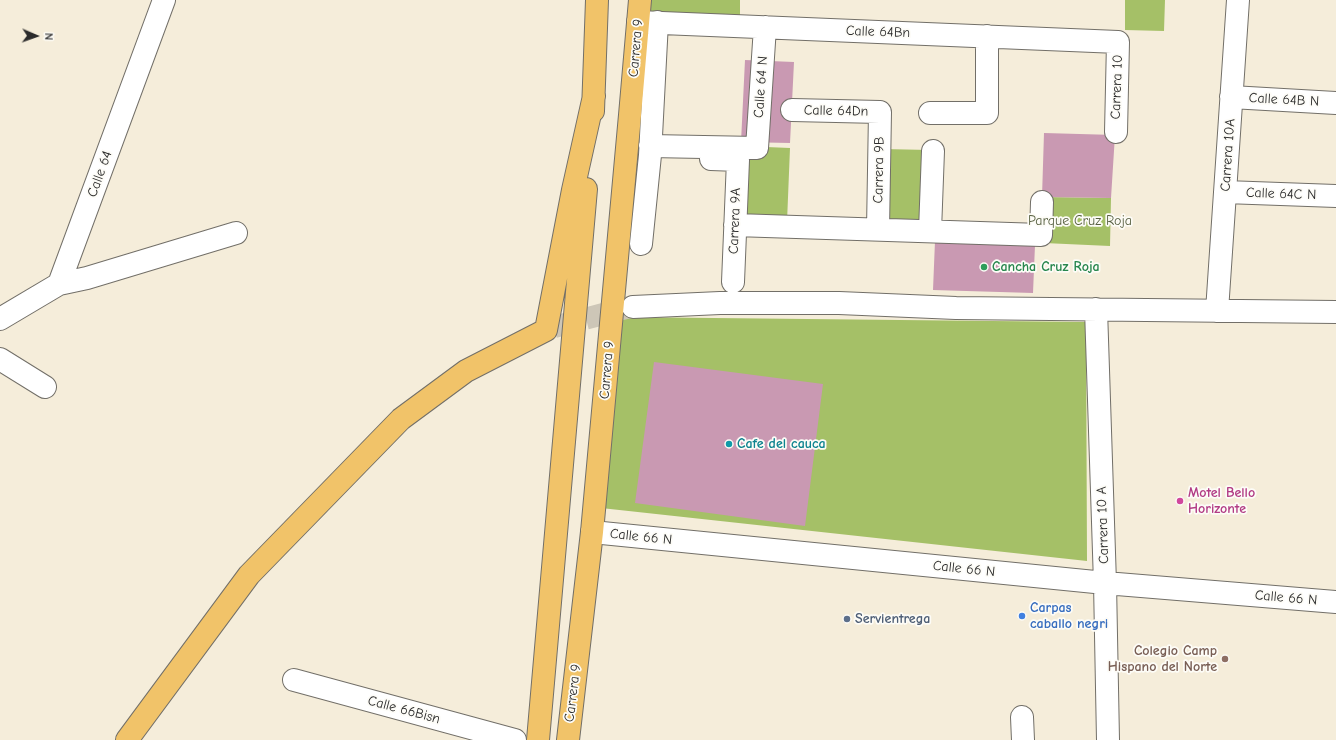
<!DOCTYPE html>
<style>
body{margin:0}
#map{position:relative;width:1336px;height:740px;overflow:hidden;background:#f5edda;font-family:"Comic Neue",sans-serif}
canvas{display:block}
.north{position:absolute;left:16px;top:16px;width:40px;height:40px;-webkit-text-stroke:3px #fdfcf7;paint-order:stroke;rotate:92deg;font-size:11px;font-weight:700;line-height:16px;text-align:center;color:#2b2b2b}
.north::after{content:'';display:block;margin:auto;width:14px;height:18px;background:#2b2b2b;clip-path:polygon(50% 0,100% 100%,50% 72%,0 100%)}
</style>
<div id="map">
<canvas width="1336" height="740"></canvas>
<div class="north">N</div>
</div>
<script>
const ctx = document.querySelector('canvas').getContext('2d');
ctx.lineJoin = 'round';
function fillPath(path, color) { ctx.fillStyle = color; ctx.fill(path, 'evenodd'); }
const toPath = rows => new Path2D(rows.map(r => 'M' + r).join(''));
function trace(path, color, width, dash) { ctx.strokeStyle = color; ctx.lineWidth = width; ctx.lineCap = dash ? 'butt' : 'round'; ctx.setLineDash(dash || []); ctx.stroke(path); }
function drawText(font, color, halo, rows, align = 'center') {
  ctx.font = font + ' "Comic Neue",sans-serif'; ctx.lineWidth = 3.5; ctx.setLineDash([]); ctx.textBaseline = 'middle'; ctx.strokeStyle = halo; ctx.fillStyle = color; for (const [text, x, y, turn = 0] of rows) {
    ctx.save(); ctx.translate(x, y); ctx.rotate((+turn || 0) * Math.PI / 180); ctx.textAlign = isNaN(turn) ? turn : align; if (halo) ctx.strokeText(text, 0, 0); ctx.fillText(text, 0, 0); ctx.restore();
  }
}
const green = toPath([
 [646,0,740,0,740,19,645,17],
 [1125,0,1165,0,1164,31,1125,30],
 [742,146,790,148,787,222,739,221],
 [882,149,930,150,928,229,880,227],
 [1045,197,1111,198,1110,246,1044,243],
 [621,317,1086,322,1087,561,601,508]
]);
const building = toPath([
 [745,60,794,62,790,143,741,142],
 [1044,133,1115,135,1111,198,1042,197],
 [935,241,1035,245,1033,293,933,290],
 [654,362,823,384,805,526,635,503]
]);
const minorTunnel = toPath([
 [554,327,630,307]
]);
const minor = toPath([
 [638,22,1118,42,1116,132],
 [1231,97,1336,103],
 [792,110,880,112,878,229],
 [930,113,987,113,987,36],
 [650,146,757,148,765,27],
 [711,159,738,160,733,282],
 [1225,192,1336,196],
 [735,225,1041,235,1042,202],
 [930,231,933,151],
 [641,244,650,155,657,22],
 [59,284,87,278,236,233],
 [633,307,720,303,839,303,956,308,1336,312],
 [1096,309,1105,583,1108,740],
 [1217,311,1238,0],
 [0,319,59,284,164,0],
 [0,359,45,387],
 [592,532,1105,583,1336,602],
 [294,680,515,740],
 [1022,717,1023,740]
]);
const major = toPath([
 [593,111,597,0],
 [127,740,249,575,401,419,466,371,546,330,573,190,594,96],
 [538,740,586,189],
 [568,740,592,532,630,115,640,0]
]);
const markers = [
 [984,267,4,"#2e9e5b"],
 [729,444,4,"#0f9aa8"],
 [1180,501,4,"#d1479c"],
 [1022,616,4,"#3f7fe0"],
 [847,619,4,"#5c6f8a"],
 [1225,659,4,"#8d6e63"]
];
const streetNames = [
 ["Calle 64Bn",878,32,2],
 ["Carrera 9",636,48,-85],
 ["Calle 64 N",761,87,-86],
 ["Carrera 10",1117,87,-88],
 ["Calle 64B N",1284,100,3],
 ["Calle 64Dn",836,111,1],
 ["Carrera 10A",1228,155,-86],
 ["Carrera 9B",879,170,-89],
 ["Calle 64",100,174,-70],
 ["Calle 64C N",1281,194,2],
 ["Carrera 9A",735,221,-88],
 ["Carrera 9",607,370,-85],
 ["Carrera 10 A",1103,525,-92],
 ["Calle 66 N",641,537,6],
 ["Calle 66 N",964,569,6],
 ["Calle 66 N",1286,598,5],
 ["Carrera 9",573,693,-83],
 ["Calle 66Bisn",404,710,15]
];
const parkNames = [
 ["Parque Cruz Roja",1080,221]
];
const leisureNames = [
 ["Cancha Cruz Roja",992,267]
];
const cultureNames = [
 ["Cafe del cauca",737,444]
];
const hotelNames = [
 ["Motel Bello",1188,493],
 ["Horizonte",1188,509]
];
const shopNames = [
 ["Carpas",1030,608],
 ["caballo negri",1030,624]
];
const serviceNames = [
 ["Servientrega",855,619]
];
const educationNames = [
 ["Colegio Camp",1217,651],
 ["Hispano del Norte",1217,667]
];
fillPath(green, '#a5c067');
fillPath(building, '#c999b2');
trace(minorTunnel, '#cdc6b7', 22, [22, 11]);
trace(minor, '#726f68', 24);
trace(major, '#726f68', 24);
trace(minor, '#fff', 22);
trace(major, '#f1c369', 22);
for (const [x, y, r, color] of markers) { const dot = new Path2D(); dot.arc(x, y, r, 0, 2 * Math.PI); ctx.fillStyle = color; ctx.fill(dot); trace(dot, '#fdfcf7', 1.5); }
drawText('14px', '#2b2b2b', '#fdfcf7', streetNames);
drawText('14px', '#565f40', '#fdfcf7', parkNames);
drawText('bold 14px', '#27864d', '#fdfcf7', leisureNames, 'left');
drawText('bold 14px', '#0d838f', '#fdfcf7', cultureNames, 'left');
drawText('bold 14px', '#b23c85', '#fdfcf7', hotelNames, 'left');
drawText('bold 14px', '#366cbe', '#fdfcf7', shopNames, 'left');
drawText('bold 14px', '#4e5e75', '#fdfcf7', serviceNames, 'left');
drawText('bold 14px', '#785e54', '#fdfcf7', educationNames, 'right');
</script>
